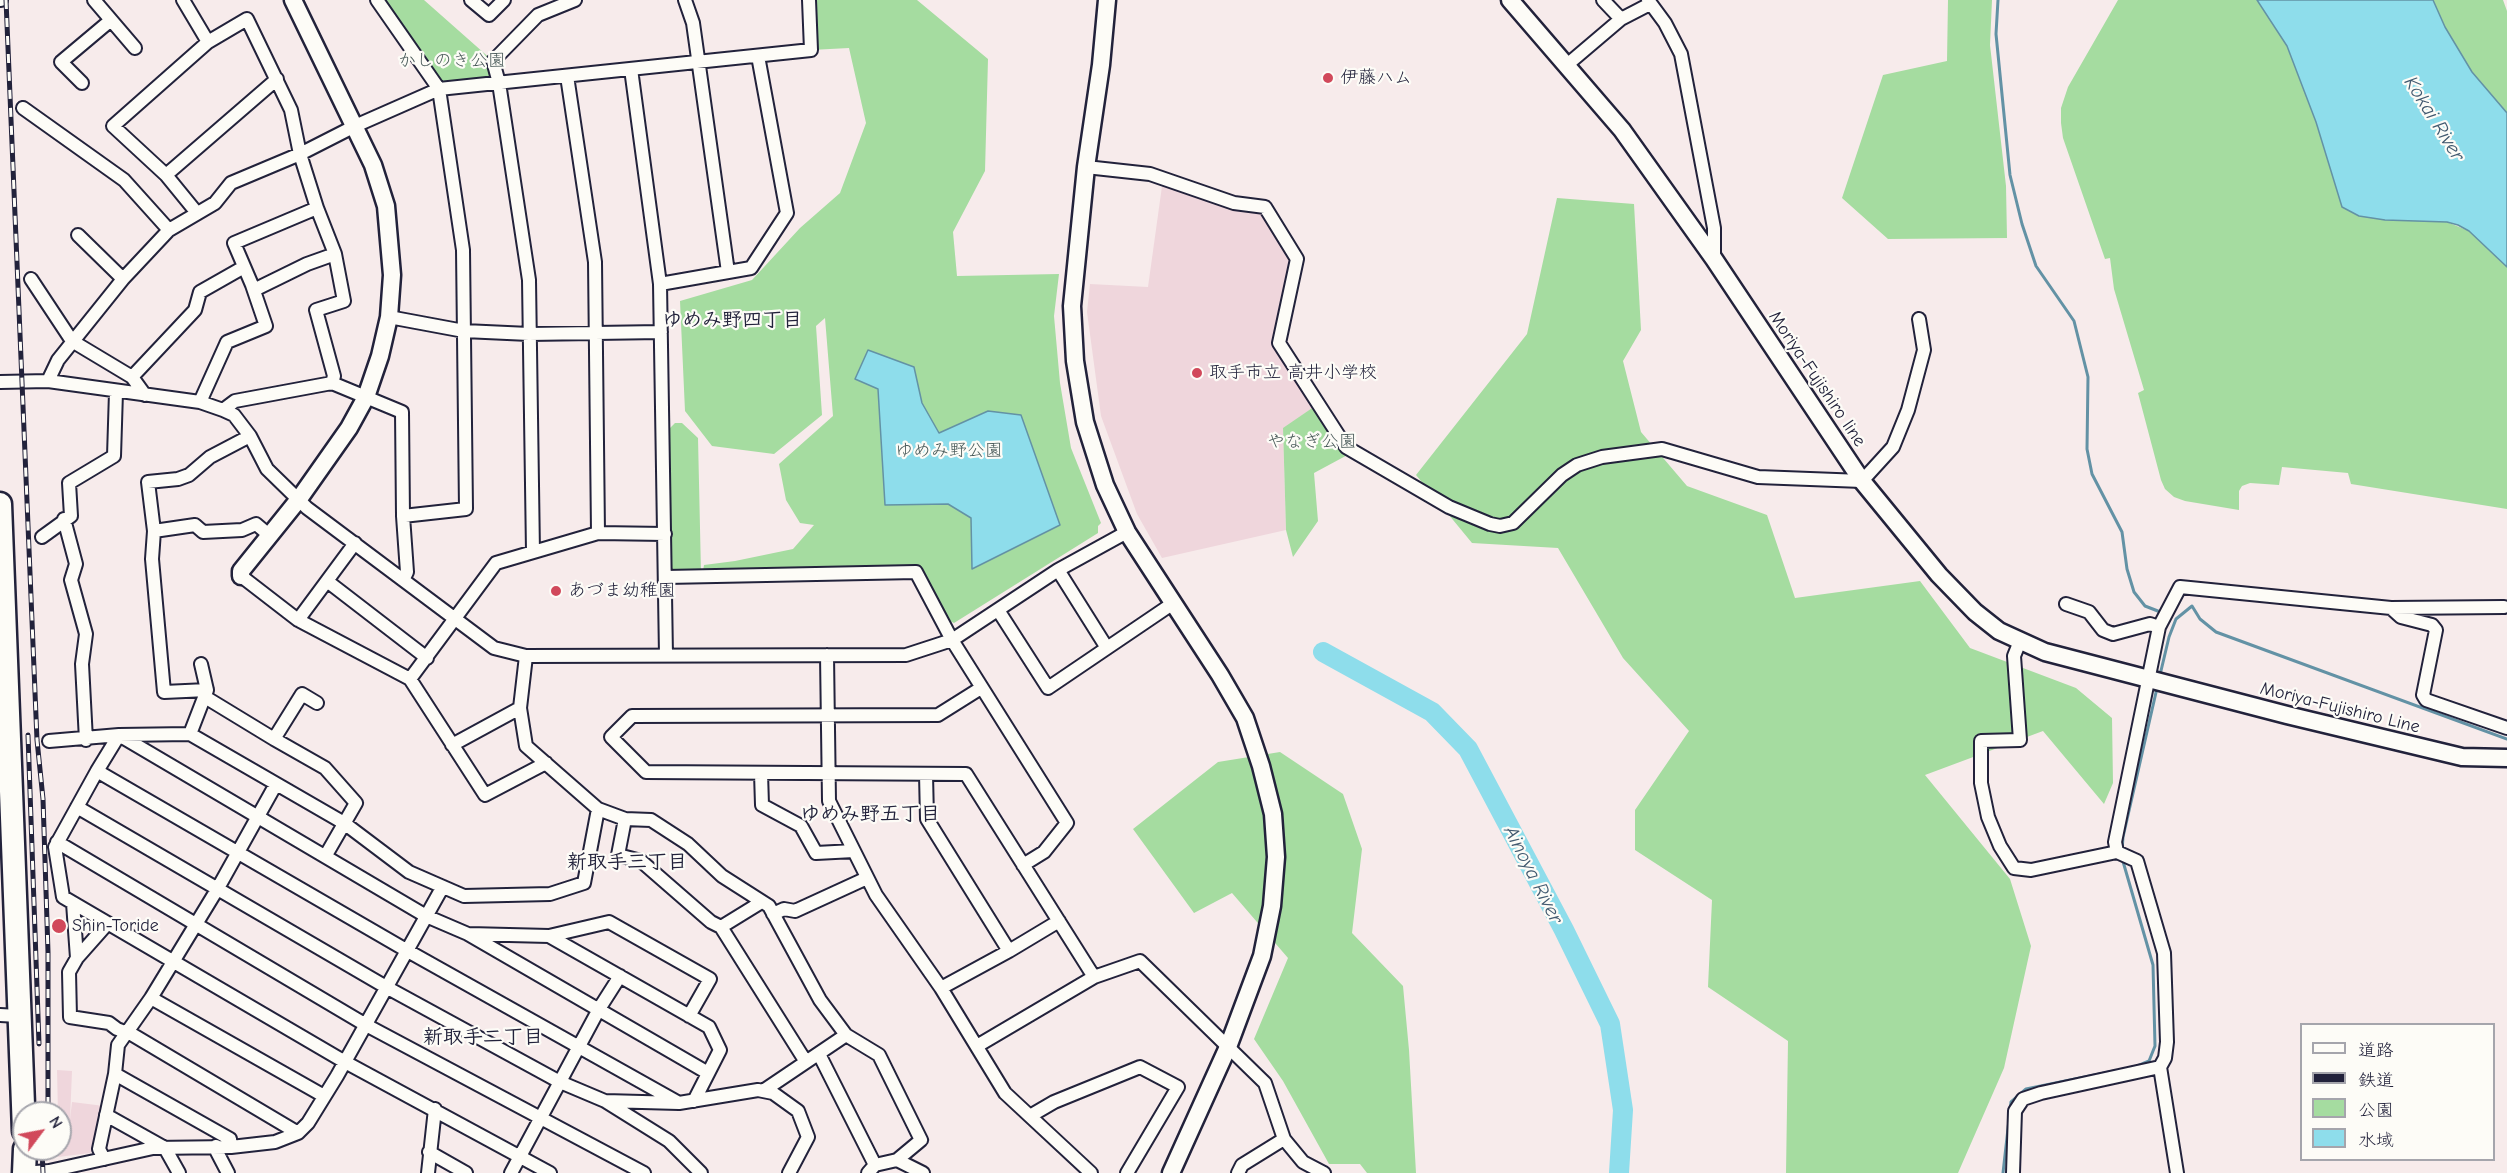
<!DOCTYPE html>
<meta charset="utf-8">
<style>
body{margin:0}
#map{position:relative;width:2507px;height:1173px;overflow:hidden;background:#f7ebeb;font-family:"Comic Neue","Klee One",sans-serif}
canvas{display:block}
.legend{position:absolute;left:2300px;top:1023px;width:195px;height:138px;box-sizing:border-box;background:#fdfcf7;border:2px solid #a5a5ac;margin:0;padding:8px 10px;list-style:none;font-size:18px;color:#22223b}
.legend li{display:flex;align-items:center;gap:12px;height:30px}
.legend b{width:30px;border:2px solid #a5a5ac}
.north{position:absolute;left:12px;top:1101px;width:60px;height:60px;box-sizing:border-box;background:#fdfcf7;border:2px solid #a5a5ac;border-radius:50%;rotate:58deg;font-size:16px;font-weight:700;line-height:24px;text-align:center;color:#22223b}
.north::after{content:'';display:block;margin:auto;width:21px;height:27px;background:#d1495b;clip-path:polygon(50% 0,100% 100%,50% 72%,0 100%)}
</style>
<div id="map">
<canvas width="2507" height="1173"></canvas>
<ul class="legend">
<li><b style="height:8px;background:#fdfcf7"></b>道路</li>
<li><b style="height:8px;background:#22223b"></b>鉄道</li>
<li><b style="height:16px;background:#a5dca0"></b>公園</li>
<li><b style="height:16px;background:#8eddeb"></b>水域</li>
</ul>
<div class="north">N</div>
</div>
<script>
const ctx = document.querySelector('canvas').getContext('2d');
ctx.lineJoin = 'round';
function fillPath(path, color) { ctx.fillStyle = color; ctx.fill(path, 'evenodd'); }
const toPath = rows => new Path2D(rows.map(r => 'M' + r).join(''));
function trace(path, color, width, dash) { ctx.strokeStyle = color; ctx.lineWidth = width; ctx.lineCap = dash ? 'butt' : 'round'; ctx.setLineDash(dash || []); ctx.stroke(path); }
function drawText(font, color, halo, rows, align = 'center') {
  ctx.font = font + ' "Comic Neue","Klee One",sans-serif'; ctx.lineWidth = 4.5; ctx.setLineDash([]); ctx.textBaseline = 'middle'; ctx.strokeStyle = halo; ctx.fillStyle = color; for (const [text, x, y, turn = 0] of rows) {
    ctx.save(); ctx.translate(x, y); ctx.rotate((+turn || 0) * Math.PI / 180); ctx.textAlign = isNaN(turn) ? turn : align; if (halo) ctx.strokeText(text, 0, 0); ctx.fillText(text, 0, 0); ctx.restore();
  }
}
const built = toPath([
 [1163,179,1263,209,1292,258,1279,343,1318,404,1283,429,1286,530,1162,558,1137,514,1101,416,1087,312,1090,284,1148,287],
 [57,1070,72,1071,70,1120,72,1102,104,1106,95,1150,90,1153,58,1157,60,1113,58,1113]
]);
const green = toPath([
 [377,0,424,0,493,61,499,83,439,89],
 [809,0,917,0,988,59,985,171,953,232,957,276,1059,274,1054,316,1060,383,1071,448,1101,523,1098,526,1098,533,954,623,950,621,917,568,703,571,704,565,735,561,793,549,814,525,800,523,786,500,779,464,833,416,825,318,816,326,822,415,774,454,712,446,685,411,680,301,752,280,800,228,840,193,866,123,849,48,811,50],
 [1948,0,1992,0,1990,45,2006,186,2007,238,1888,239,1842,198,1883,75,1947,61],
 [2118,0,2257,0,2287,46,2316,122,2447,222,2469,231,2507,267,2507,509,2351,484,2348,473,2282,467,2279,485,2250,483,2242,486,2239,491,2239,510,2185,501,2174,497,2165,489,2161,480,2138,393,2144,390,2114,289,2110,258,2105,259,2063,138,2061,123,2061,108,2068,87],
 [2433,0,2503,0,2507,11,2507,113,2472,72,2445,27],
 [1557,198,1634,204,1641,330,1623,361,1641,432,1687,486,1767,515,1795,598,1920,581,1970,648,2076,688,2112,718,2113,783,2104,804,2043,731,1925,775,2010,879,2031,946,2004,1068,1958,1173,1786,1173,1788,1041,1708,987,1712,900,1635,850,1635,810,1689,731,1623,658,1558,548,1472,543,1416,475,1527,334],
 [1318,404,1353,452,1314,473,1318,521,1293,557,1286,530,1283,428],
 [675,423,682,423,698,438,701,573,674,573,671,569,669,429],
 [1280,752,1343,794,1362,849,1352,933,1403,986,1409,1050,1416,1173,1367,1173,1360,1164,1329,1164,1283,1081,1254,1039,1288,958,1232,893,1194,913,1133,829,1218,762]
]);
const water = toPath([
 [2257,0,2433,0,2445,27,2472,72,2507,113,2507,267,2469,231,2458,225,2447,222,2385,220,2359,216,2342,207,2316,122,2287,46,2257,0],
 [868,350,914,367,922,403,939,433,988,411,1021,415,1060,525,972,569,971,518,948,504,885,505,878,389,855,379,868,350]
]);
const stream = toPath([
 [1998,0,1996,34,2010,175,2022,224,2036,266,2074,321,2088,377,2087,449,2092,474,2122,532,2127,569,2134,592,2145,606,2163,613],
 [2160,675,2169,637,2176,619,2192,606,2200,619,2216,632,2507,739],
 [2122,851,2123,837,2157,688],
 [2122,858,2153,965,2155,1046,2149,1061,2135,1067],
 [2003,1173,2011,1102,2026,1089,2114,1071]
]);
const river = toPath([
 [1323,652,1432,712,1468,749,1564,930,1610,1024,1623,1110,1619,1173]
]);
const street = toPath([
 [0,0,1,0],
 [94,0,135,48],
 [183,0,208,42,113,126,166,175,197,213],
 [377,0,439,89,463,250,466,509,403,516],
 [471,0,489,15,504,0],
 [685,0,693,23,728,272],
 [1603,0,1621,19],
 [1648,0,1665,23,1681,54,1714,228,1714,259],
 [1568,64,1621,19,1650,4],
 [631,69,660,284,666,655],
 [567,76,595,262,598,533],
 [82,83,61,62,111,20],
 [23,108,124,180,169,230],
 [1086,167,1150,174,1234,203,1265,207,1297,259,1279,343,1346,447,1449,507,1490,524,1500,526,1513,523,1562,475,1577,465,1602,457,1662,449,1758,477,1862,481,1893,447,1908,410,1924,350,1919,319],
 [166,175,277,79],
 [78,235,123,279],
 [31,279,72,341,132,377],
 [660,284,751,268,787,213,758,56],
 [254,290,307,264,335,254,317,208],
 [389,317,464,331,529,334,661,332],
 [48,381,58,360,123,279,169,230,215,203,231,183,300,154,355,126,439,89,811,50,809,0],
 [0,382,48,381,200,402,223,410,234,415,250,436,267,469,307,508,494,648,526,656,906,655,952,640,1058,570,1127,532],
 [332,383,334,376,316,310,344,301,335,254],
 [145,395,132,377,195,310,200,292,244,267],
 [200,402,227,342,266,326,252,285,234,243,317,208,300,154,291,110,247,19,208,42],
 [223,410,235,401,332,383,402,412,403,516,407,572,403,580],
 [64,519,76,564,71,580,86,634,82,664,86,740],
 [154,531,195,525,203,532,242,530,256,524,269,535],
 [42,537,71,516,69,483,114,456,116,392],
 [355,543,298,620,410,679,496,563,598,533,665,534],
 [533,552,529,280,499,83,493,61,538,15,575,0],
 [1058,570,1107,648],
 [241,576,298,620],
 [666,577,916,572,952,640,1067,823,1044,852,1023,865],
 [327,581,427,658],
 [2066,604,2089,612,2103,630,2113,634,2150,624,2159,627],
 [2391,608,2401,617,2432,625,2436,630,2423,695,2426,700,2507,728],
 [998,610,1048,688,1172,604],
 [2020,641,2014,656,2020,740,1981,741,1981,783,1988,817,2000,846,2014,868,2031,870,2117,852],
 [827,655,829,801,876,895,941,988,1005,1093,1091,1173],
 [526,656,520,708,526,746,598,809,625,819,651,820,688,844,722,876,769,906,820,1000,846,1035,879,1055,921,1140,897,1160,875,1165,868,1173],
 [201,664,207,690,190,734,119,735,97,771,55,847,63,897,345,1062,550,1173],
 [410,679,485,795,546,763],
 [981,688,938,715,632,716,611,737,646,772,966,774,1094,977],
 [207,690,164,692,152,559,154,531,148,482,178,479,189,475,210,457,250,436],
 [205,697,274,739],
 [317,703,302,694,274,739,325,768,356,803,326,855],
 [190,734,344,823,409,872,464,896,550,894,584,883,598,809],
 [49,741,119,735,426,916,468,934,708,1073],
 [452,745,520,708],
 [97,771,406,950,679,1103],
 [761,773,762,805,801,826,816,853,854,851],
 [926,774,927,819,1009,951],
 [77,807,386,987,560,1082,605,1101,669,1141,701,1173],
 [625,819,618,855,641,861,711,922,721,927,760,903],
 [57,842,366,1025,644,1173],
 [73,903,77,958,69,972,70,1017,109,1023,117,1029,133,1035,298,1133],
 [773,914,784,909,795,911,867,878],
 [721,927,806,1062,846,1035],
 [469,934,549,936,609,922,710,979,689,1016],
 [549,936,709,1027,720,1050,694,1101],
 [77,958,108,923],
 [941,988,1009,951,1059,921],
 [151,998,324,1096],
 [0,1015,18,1016],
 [977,1046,1094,977,1140,961,1265,1083,1284,1139,1303,1162,1324,1173],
 [819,1054,875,1165],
 [763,1091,806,1062],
 [605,1101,679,1103,758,1090,773,1093,798,1111,808,1137,789,1173],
 [106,1115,165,1148,179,1173],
 [1030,1116,1054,1102,1140,1067,1178,1087,1127,1173],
 [216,1146,217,1152,228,1173],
 [231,1147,230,1139,115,1074,118,1045,151,998,218,888,276,784],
 [429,1152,466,1173],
 [104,1159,99,1149,115,1074],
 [897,1160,923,1173],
 [22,1173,49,1171,153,1148,231,1147,275,1142,298,1133,308,1123,337,1076,442,888],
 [428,1173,435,1109],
 [511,1173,599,1009,620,976],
 [1238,1173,1242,1165,1284,1139],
 [2013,1173,2015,1111,2023,1099,2041,1093,2160,1067],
 [2177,1173,2160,1067,2165,1058,2167,1042,2164,953,2137,861,2117,852,2115,842,2159,627,2180,587,2391,608,2504,607]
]);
const secondary = toPath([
 [1107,0,1101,65,1086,167,1072,306,1075,361,1085,422,1105,485,1127,532,1220,675,1245,718,1261,766,1273,814,1276,857,1272,906,1262,956,1228,1047,1171,1173],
 [1510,0,1622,130,1714,259,1862,481,1939,575,1975,612,1999,631,2045,652,2287,715,2462,757,2507,758],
 [241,576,241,571,299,499,349,428,366,397,380,356,389,317,392,275,386,206,373,165,293,0]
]);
const highway = toPath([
 [0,504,24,1131],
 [24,1173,25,1149]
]);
const rail = toPath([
 [6,0,37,740,43,799,48,952,48,1113],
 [28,735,39,1044],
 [42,1149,43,1173]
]);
const markers = [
 [1328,78,6,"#d1495b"],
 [1197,373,6,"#d1495b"],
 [556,591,6,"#d1495b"],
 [59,926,8,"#d1495b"]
];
const parkNames = [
 ["かしのき公園",452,61],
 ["やなぎ公園",1312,442],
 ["ゆめみ野公園",949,451]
];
const poiNames = [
 ["伊藤ハム",1340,78],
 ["取手市立 高井小学校",1209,373],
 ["あづま幼稚園",568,591],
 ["Shin-Toride",72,926]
];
const streetNames = [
 ["Moriya-Fujishiro line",1817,379,56],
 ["Moriya-Fujishiro Line",2340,708,14]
];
const waterNames = [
 ["Kokai River",2434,119,58],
 ["Ainoya River",1533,875,63]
];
const neighbourhoodNames = [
 ["ゆめみ野四丁目",732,320],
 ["ゆめみ野五丁目",870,814],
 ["新取手三丁目",627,862],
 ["新取手二丁目",483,1037]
];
fillPath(built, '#efd6dc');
fillPath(green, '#a5dca0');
fillPath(water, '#8eddeb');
trace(water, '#6392a5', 1.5);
trace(stream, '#6392a5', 3);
trace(river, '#8eddeb', 20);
trace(street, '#22223b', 16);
trace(secondary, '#22223b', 21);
trace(highway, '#22223b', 27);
trace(street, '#fdfcf7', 12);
trace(secondary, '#fdfcf7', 16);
trace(highway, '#fdfcf7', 22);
trace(rail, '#22223b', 5);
trace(rail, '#fdfcf7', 3, [9]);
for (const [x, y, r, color] of markers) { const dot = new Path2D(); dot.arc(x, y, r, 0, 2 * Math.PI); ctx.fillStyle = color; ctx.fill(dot); trace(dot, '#fdfcf7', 2); }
drawText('18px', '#495a59', '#fdfcf7', parkNames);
drawText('18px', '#22223b', '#fdfcf7', poiNames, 'left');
drawText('18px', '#22223b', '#fdfcf7', streetNames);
drawText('italic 20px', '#425a70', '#fdfcf7', waterNames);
drawText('bold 20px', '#22223b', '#fdfcf7', neighbourhoodNames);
</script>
